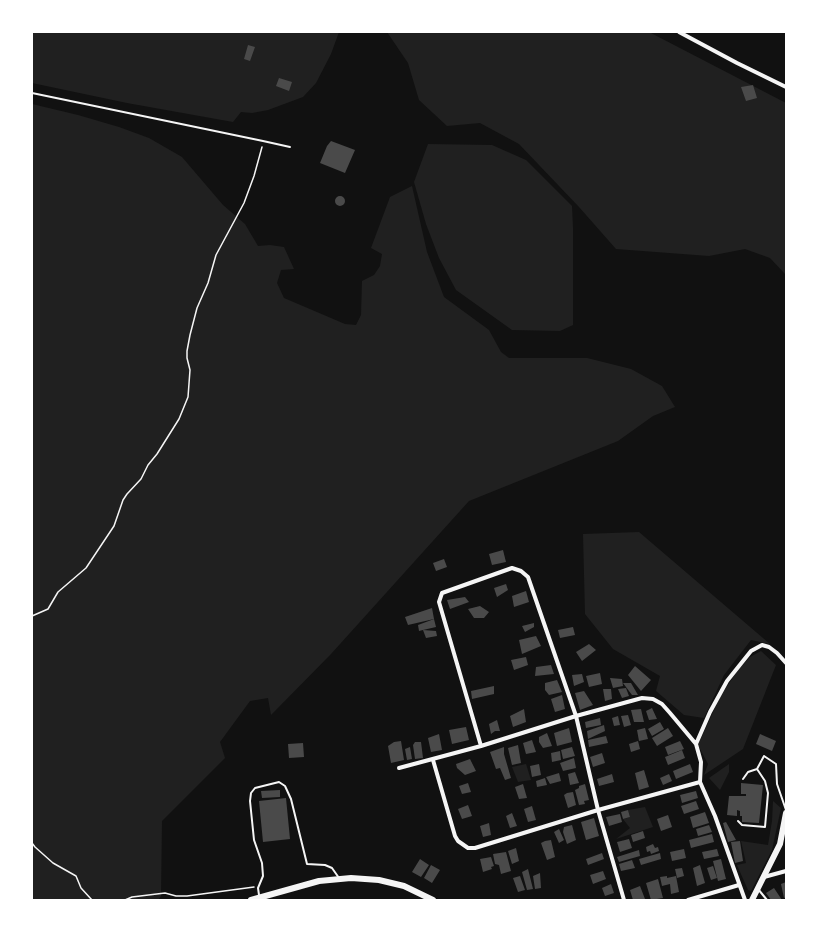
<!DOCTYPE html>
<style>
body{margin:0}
#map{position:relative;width:818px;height:932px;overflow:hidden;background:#111;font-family:Manrope,sans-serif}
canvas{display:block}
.frame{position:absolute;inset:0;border:33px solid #fff;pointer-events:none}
</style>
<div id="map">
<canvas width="818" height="932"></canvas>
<div class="frame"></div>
</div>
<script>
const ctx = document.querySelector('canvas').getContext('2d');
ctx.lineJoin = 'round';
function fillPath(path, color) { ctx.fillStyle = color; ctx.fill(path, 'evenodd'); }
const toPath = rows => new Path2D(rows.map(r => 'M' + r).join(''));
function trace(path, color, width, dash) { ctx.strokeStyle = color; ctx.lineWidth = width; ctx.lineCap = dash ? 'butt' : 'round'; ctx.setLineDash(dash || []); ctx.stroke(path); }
const green = toPath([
 [32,32,339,32,331,54,316,83,303,97,268,110,252,113,241,112,233,122,127,103,32,83],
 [387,32,649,32,786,103,786,275,770,258,745,249,709,256,616,249,579,207,519,144,480,123,447,126,419,100,408,63],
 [32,104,78,115,119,127,149,138,182,157,223,205,245,224,258,246,270,245,284,247,294,269,281,270,277,283,284,298,345,324,356,325,361,315,362,281,374,275,380,266,382,254,371,248,390,197,412,186,427,252,444,297,489,330,501,352,509,358,587,358,631,369,662,386,675,407,653,416,618,441,469,501,331,654,271,715,268,698,250,701,220,742,225,758,162,821,161,896,159,899,150,900,32,900],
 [428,144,492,145,526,160,572,206,573,228,573,325,560,331,512,330,456,290,439,258,426,224,414,182],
 [639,532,770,644,751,640,724,675,704,718,684,715,656,691,660,676,613,649,585,614,583,534],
 [761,651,776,665,743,749,704,775,708,764,698,745,720,697,738,670,750,657],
 [526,764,531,780,518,782,512,767],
 [729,764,729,772,720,790,709,778],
 [773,801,781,808,772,850,751,891,748,890,737,865,746,863,741,841,768,845,772,821],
 [645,807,653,827,616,839,630,828,623,819,630,817,628,810]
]);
const building = toPath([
 [248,45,255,47,250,61,244,59],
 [279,78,292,82,289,91,276,86],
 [753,85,757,98,746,101,741,87],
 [331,141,355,150,345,173,320,163,327,146],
 '335 201a5 5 0 1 1 10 0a5 5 0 1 1-10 0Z',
 [503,550,506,562,492,565,489,554],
 [444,559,447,567,436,571,433,563],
 [506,584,508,590,497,597,494,588],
 [526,591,529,602,514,607,512,596],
 [465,597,469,602,450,609,447,600],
 [480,606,489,612,484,618,474,618,468,609],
 [432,608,434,619,436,627,423,630,436,631,437,636,426,638,423,630,419,631,418,625,434,619,408,625,405,617],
 [534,623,534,627,525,632,522,626],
 [573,627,575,635,560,638,558,630],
 [536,636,541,646,522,654,519,640],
 [589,644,596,650,582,661,576,652],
 [526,657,528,665,514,670,511,660],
 [551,665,554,674,535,676,536,667],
 [635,666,651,680,641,691,628,675],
 [600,673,602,684,589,687,586,676],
 [582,674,584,682,574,686,572,675],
 [610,678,622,679,623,686,613,688],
 [557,680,562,692,549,695,545,690,545,683],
 [623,683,631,683,638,695,632,695],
 [494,686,494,694,472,699,471,691],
 [626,688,629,696,622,698,618,689],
 [603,689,611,689,612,699,605,701],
 [584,691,593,705,580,710,575,693],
 [562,695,565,709,555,712,551,699],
 [652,708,657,719,649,720,646,711],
 [524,709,526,722,513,727,510,716],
 [641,709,644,722,634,722,631,710],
 [628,715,631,725,624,727,621,716],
 [618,716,620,725,614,726,612,718],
 [600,718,601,725,586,728,585,722],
 [497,720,500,731,495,731,491,734,489,724],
 [660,722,664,729,652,736,648,729],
 [604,725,605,731,588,739,587,731],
 [466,727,469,740,452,744,449,730],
 [569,728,572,742,557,746,554,733],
 [645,728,648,739,639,741,637,730],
 [668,728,673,736,657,746,652,738],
 [547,733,552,746,543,748,539,742,539,737],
 [439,734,442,750,431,752,428,738],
 [760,734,776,741,772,751,756,744],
 [606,736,608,743,589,747,588,740],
 [532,740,536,752,526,754,523,743],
 [401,741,404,760,391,763,388,746,394,742],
 [638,741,640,749,631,752,629,744],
 [680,741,684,749,668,755,665,747],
 [415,742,421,742,423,758,415,759,413,745],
 [303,743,304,757,289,758,288,744],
 [518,745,521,763,512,765,508,748],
 [410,747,412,759,407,760,405,749],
 [504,747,504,754,511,778,505,780,500,768,496,769,490,752],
 [572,747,575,756,563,759,561,750],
 [682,750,685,758,668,765,665,757],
 [560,751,561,760,552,762,551,753],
 [602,753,605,763,593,767,590,757],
 [574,758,576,768,563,771,560,763],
 [470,759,476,771,465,775,457,768,456,764],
 [539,764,541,775,532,777,530,766],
 [690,764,693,772,676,779,673,771],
 [644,770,649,787,639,790,635,773],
 [575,772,579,783,570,785,568,774],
 [559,773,561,781,550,784,546,777],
 [612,774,614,782,599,786,597,779],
 [669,774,672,781,663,785,660,778],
 [545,778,547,785,537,787,536,781],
 [468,783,471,792,462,794,459,786],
 [741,783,763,785,759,823,742,822,742,816,740,816,740,811,737,810,737,816,727,815,729,796,746,796,746,794,741,794],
 [523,784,527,798,519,799,515,787],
 [585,784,589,800,584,801,585,804,579,805,575,790,579,788,579,786],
 [280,790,280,797,262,798,261,791],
 [696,791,698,798,682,803,680,795],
 [573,792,576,805,568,808,564,795,567,793],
 [286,798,290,839,263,842,259,801],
 [696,801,699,809,684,814,681,806],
 [468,805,472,816,462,819,458,809],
 [532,806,536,820,528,822,524,809],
 [628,810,630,817,623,819,621,812],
 [705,812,709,823,693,828,690,817],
 [512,813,517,826,510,828,506,816],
 [620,814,622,822,609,826,606,817],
 [668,815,672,827,661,831,657,819],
 [594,818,599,836,586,840,581,822],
 [726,822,736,840,728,842,723,823],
 [489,823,491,835,483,837,480,826],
 [572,825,576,840,567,844,563,832,564,827],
 [709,825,712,832,698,836,696,829],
 [559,829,564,840,559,843,554,832],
 [643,831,645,838,633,842,631,835],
 [712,834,714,842,691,848,689,840],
 [629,839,632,848,620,852,617,842],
 [551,840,555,857,547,860,541,843,545,841],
 [740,841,743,861,735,863,731,842],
 [653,844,655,848,658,847,659,851,651,854,650,851,647,852,646,847],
 [516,848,519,861,512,864,508,851],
 [684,849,686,858,672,861,670,852],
 [717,849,719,856,704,859,702,852],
 [639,850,640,856,619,862,617,857],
 [506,852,511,871,501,874,499,865,495,864,493,854],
 [602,853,604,859,588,865,586,859],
 [660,853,661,859,641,865,639,859],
 [491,857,494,866,491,867,492,869,483,872,480,859],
 [420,859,429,865,421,877,412,872],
 [721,859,726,879,718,881,713,861],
 [632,860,635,868,621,871,619,864],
 [431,865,440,870,432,883,424,878],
 [700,865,705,883,697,886,693,868],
 [713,866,717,878,711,880,707,868],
 [682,868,684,876,677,878,675,869],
 [528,869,533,889,527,890,522,872],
 [603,871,606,879,593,884,590,875],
 [540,873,541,888,535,889,533,876],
 [520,876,525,890,518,892,513,878],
 [667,876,667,878,676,876,679,892,671,894,670,884,662,886,660,877],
 [658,879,663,898,651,900,646,883],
 [786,882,786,897,784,898,781,884],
 [611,884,614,893,605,896,602,888],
 [640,886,645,899,633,900,630,890],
 [774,888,782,900,771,900,766,893]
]);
const path = toPath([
 [32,616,48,609,58,592,86,568,114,526,123,500,127,494,141,479,148,465,157,454,179,419,188,397,190,370,187,358,187,351,190,335,197,308,208,283,216,255,244,203,254,176,262,147],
 [32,843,35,847,53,863,76,876,81,888,92,900],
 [125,900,132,897,165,893,176,896,187,896,254,887]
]);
const service = toPath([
 [32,93,263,141,290,147],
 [743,779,748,772,757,769,764,756,776,764,777,784,786,810],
 [738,821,742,825,765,827,768,793,765,781,757,769],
 [758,889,767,900],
 [259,895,258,888,263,876,262,863,254,840,250,801,251,793,255,788,279,782,285,786,291,799,307,864,325,865,332,868,339,878]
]);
const minor = toPath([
 [679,32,737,63,786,87],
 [696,744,710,712,727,681,751,651,762,645,769,647,777,653,786,663],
 [481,746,439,602,442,593,512,568,521,571,528,577,576,716,598,810,624,900],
 [433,760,455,836,458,841,468,848,475,848,598,810,700,782],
 [399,768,481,746,576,716,642,698,653,699,662,704,670,713,696,744,701,762,700,782,715,816,745,900],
 [764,877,786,871],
 [688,900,739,885]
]);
const primary = toPath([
 [251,900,319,881,351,878,379,880,404,886,433,900],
 [752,900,780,844,786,813]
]);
fillPath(green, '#202020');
fillPath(building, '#4a4a4a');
trace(path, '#f5f5f5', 1.5);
trace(service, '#f5f5f5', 2);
trace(minor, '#f5f5f5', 4);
trace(primary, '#f5f5f5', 6);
</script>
